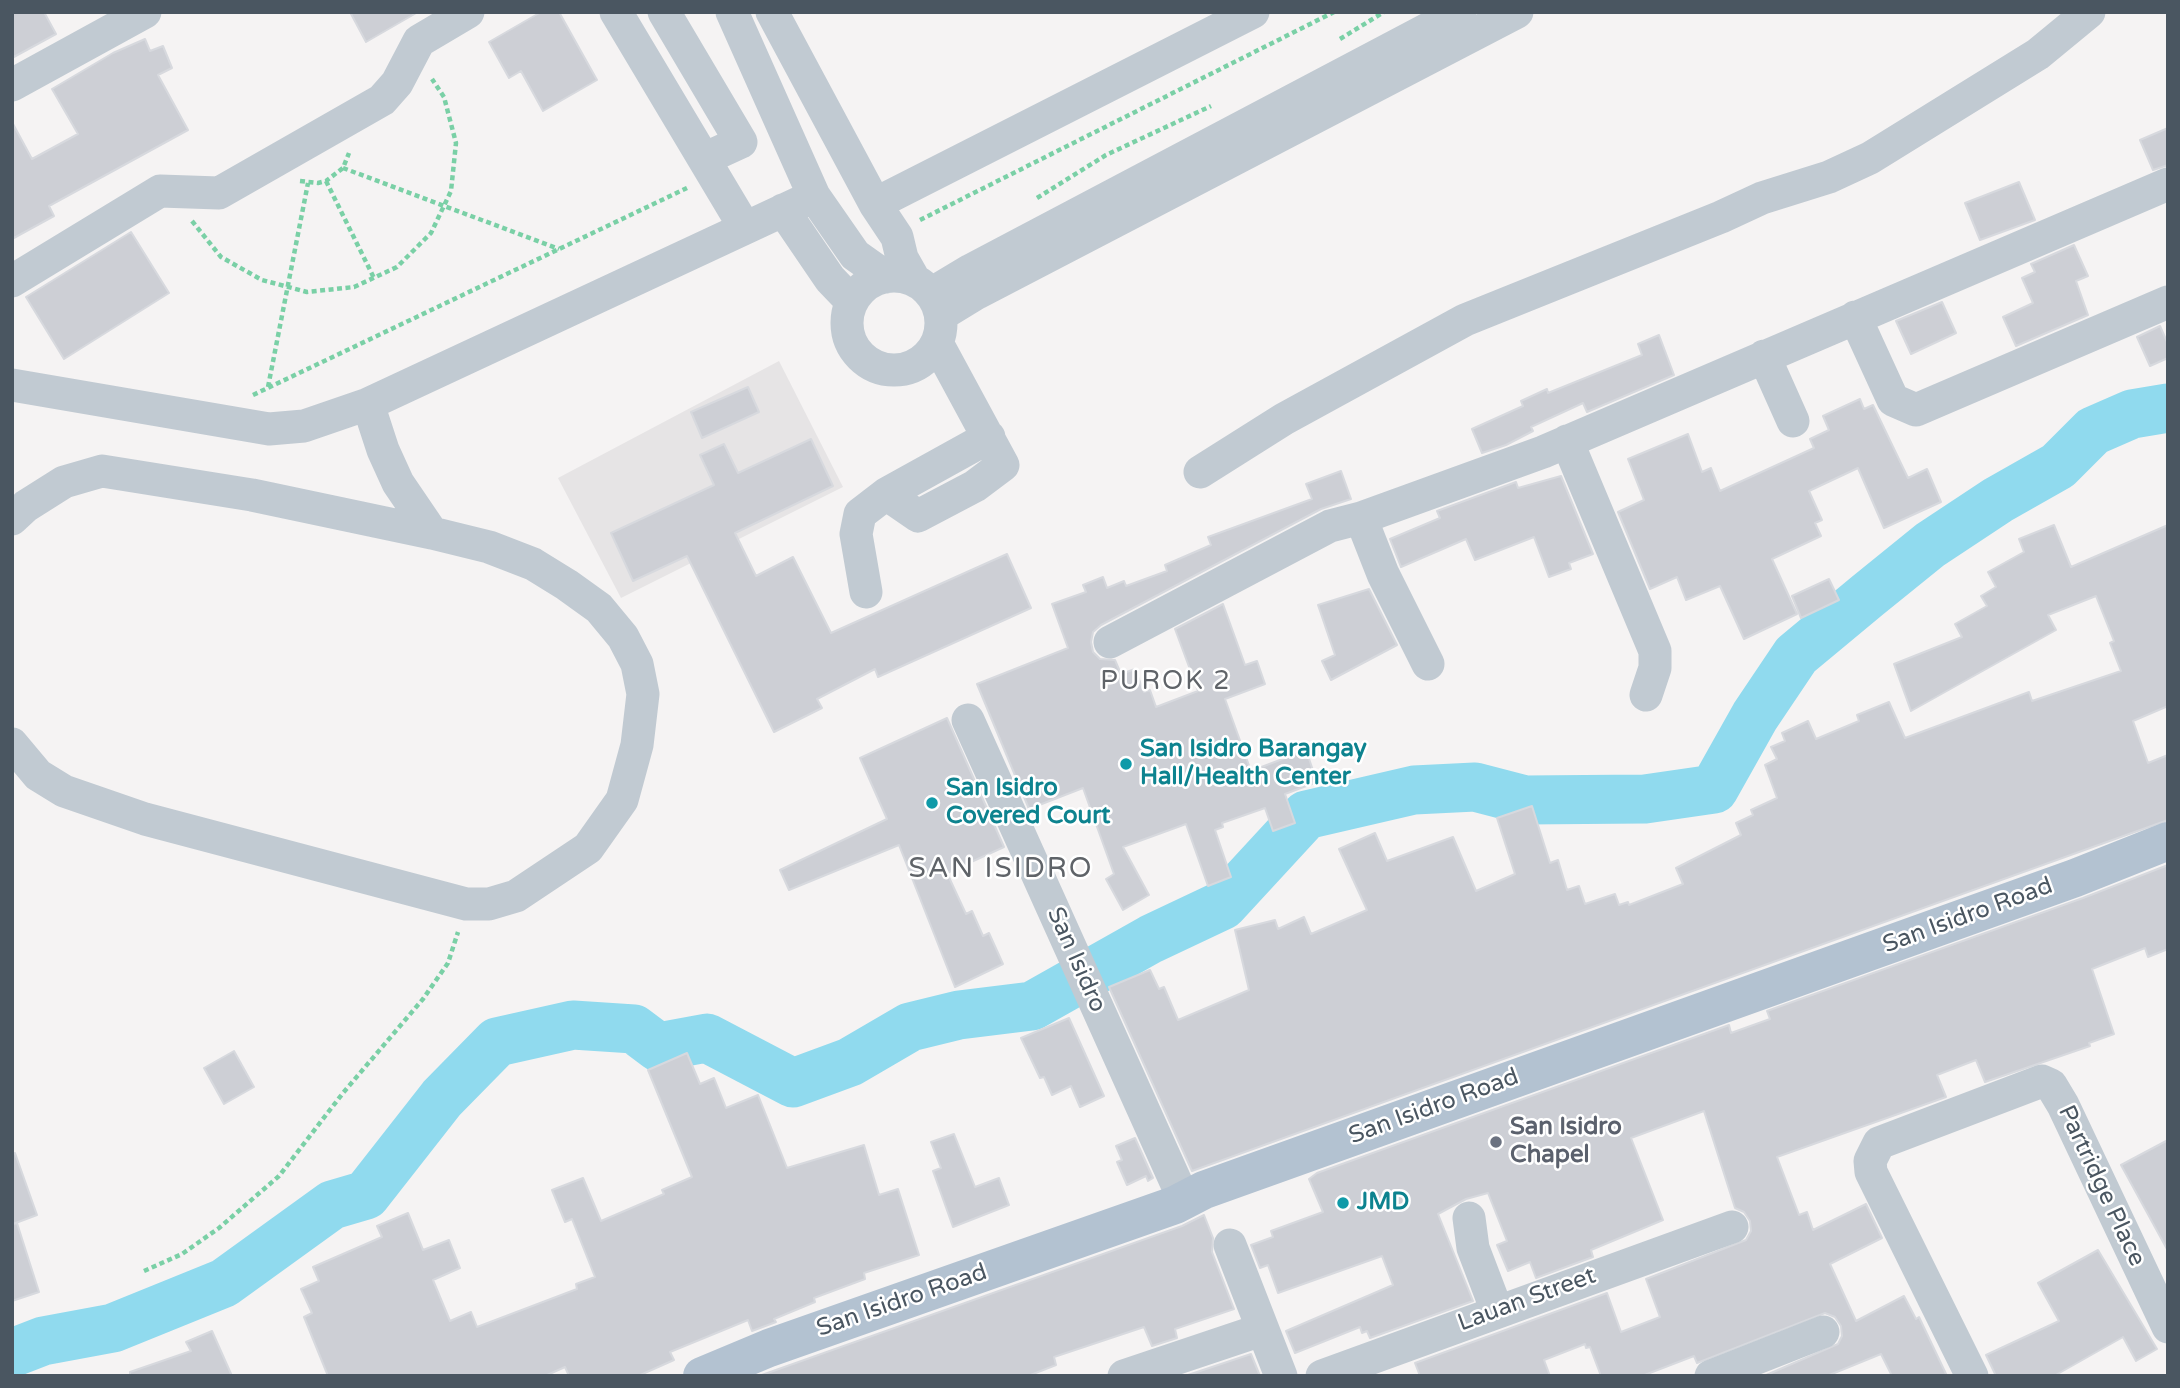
<!DOCTYPE html>
<style>
body{margin:0}
#map{position:relative;width:2180px;height:1388px;overflow:hidden;background:#f5f3f3;font-family:"Varela Round",sans-serif}
canvas{display:block}
.frame{position:absolute;inset:0;border:14px solid #4a5661;pointer-events:none}
</style>
<div id="map">
<canvas width="2180" height="1388"></canvas>
<div class="frame"></div>
</div>
<script>
const ctx = document.querySelector('canvas').getContext('2d');
ctx.lineJoin = 'round';
function fillPath(path, color) { ctx.fillStyle = color; ctx.fill(path, 'evenodd'); }
const toPath = rows => new Path2D(rows.map(r => 'M' + r).join(''));
function trace(path, color, width, dash) { ctx.strokeStyle = color; ctx.lineWidth = width; ctx.lineCap = dash ? 'butt' : 'round'; ctx.setLineDash(dash || []); ctx.stroke(path); }
function drawText(font, color, halo, rows, align = 'center') {
  ctx.font = font + ' "Varela Round",sans-serif'; ctx.lineWidth = 5; ctx.setLineDash([]); ctx.textBaseline = 'middle'; ctx.strokeStyle = halo; ctx.fillStyle = color; for (const [text, x, y, turn = 0] of rows) {
    ctx.save(); ctx.translate(x, y); ctx.rotate((+turn || 0) * Math.PI / 180); ctx.textAlign = isNaN(turn) ? turn : align; if (halo) ctx.strokeText(text, 0, 0); ctx.fillText(text, 0, 0); ctx.restore();
  }
}
const education = toPath([
 [779,361,843,487,621,598,558,478]
]);
const river = toPath([
 [12,1353,43,1341,113,1328,224,1283,332,1205,366,1195,442,1098,497,1042,573,1025,634,1029,658,1047,707,1038,793,1083,850,1062,910,1027,959,1015,1032,1006,1151,939,1223,905,1306,815,1414,790,1475,787,1525,800,1645,799,1714,789,1755,716,1796,655,1867,596,1930,545,1998,500,2058,466,2093,431,2132,414,2168,408]
]);
const building = toPath([
 [12,12,44,12,56,34,12,58,12,12],
 [350,12,418,12,366,42,350,12],
 [541,12,559,12,597,80,543,111,521,71,509,78,489,42,541,12],
 [145,39,150,51,163,46,172,68,158,75,188,130,49,206,54,216,12,239,12,122,32,159,78,134,52,89,113,53,145,39],
 [2168,128,2168,165,2153,170,2140,140,2168,128],
 [2019,182,2035,220,1980,240,1965,203,2019,182],
 [131,232,169,293,64,359,26,297,131,232],
 [2074,245,2088,276,2076,281,2088,315,2016,346,2003,317,2033,303,2022,278,2035,272,2031,264,2074,245],
 [1942,302,1956,333,1911,354,1896,321,1942,302],
 [2160,326,2168,344,2168,358,2150,366,2137,337,2160,326],
 [1659,335,1674,375,1587,412,1583,403,1531,427,1533,431,1506,445,1482,453,1472,429,1523,406,1521,401,1547,389,1548,393,1642,355,1638,344,1659,335],
 [748,387,759,412,702,438,691,412,748,387],
 [1860,399,1864,409,1873,405,1908,478,1927,469,1941,502,1884,528,1858,468,1809,491,1822,520,1815,523,1821,536,1772,559,1797,614,1744,639,1720,586,1686,600,1677,577,1650,589,1618,512,1644,500,1628,459,1688,434,1702,472,1711,468,1720,491,1814,448,1810,439,1829,430,1823,416,1860,399],
 [811,439,833,486,735,533,756,576,793,557,831,633,1007,554,1031,608,878,677,875,669,817,699,822,708,774,732,687,556,633,581,611,533,714,485,700,455,724,444,738,473,811,439],
 [1341,471,1351,499,1321,509,1101,625,1093,632,1091,642,1093,652,1100,659,1115,660,1121,674,1135,669,1144,692,1150,690,1156,707,1198,691,1175,629,1223,604,1245,665,1257,661,1265,684,1225,699,1251,771,1306,750,1317,782,1285,794,1295,823,1273,831,1265,808,1222,823,1223,827,1215,830,1231,877,1208,886,1186,824,1123,847,1149,895,1123,910,1106,879,1114,874,1083,788,1029,809,977,684,1068,648,1052,604,1086,592,1083,585,1103,577,1107,588,1124,581,1126,586,1167,571,1165,565,1211,545,1208,537,1312,499,1306,484,1341,471],
 [1561,476,1593,554,1569,563,1571,569,1549,577,1534,537,1475,560,1466,539,1401,567,1390,539,1440,518,1437,511,1516,482,1518,488,1561,476],
 [2054,525,2071,567,2168,525,2168,706,2133,721,2148,763,2168,755,2168,820,1192,1171,1109,987,1150,970,1159,989,1164,987,1178,1020,1249,990,1235,930,1275,920,1278,929,1304,917,1311,934,1367,910,1339,849,1375,833,1387,861,1453,837,1476,891,1515,874,1497,818,1532,806,1550,863,1558,860,1567,890,1579,886,1585,904,1615,894,1619,905,1628,902,1629,905,1683,884,1676,868,1741,835,1736,823,1753,815,1751,810,1777,798,1765,765,1777,759,1771,747,1785,741,1782,733,1808,721,1816,739,1859,721,1857,715,1889,702,1905,738,2029,692,2032,701,2121,671,2110,643,2114,641,2096,596,2048,615,2056,630,1911,711,1894,664,1962,637,1955,624,1987,606,1981,596,1996,587,1988,572,2024,552,2019,539,2054,525],
 [1829,579,1839,600,1801,618,1792,596,1829,579],
 [1369,589,1397,645,1331,680,1322,661,1335,655,1318,605,1369,589],
 [947,718,1004,847,947,873,966,914,972,911,983,936,989,933,1003,964,955,987,899,845,789,890,780,870,887,819,860,758,947,718],
 [2168,865,2168,949,2148,957,2145,948,2092,969,2114,1034,2089,1043,2090,1046,1985,1082,1976,1060,1937,1075,1946,1097,1777,1157,1799,1215,1807,1212,1813,1230,1866,1204,1882,1238,1830,1264,1856,1321,1904,1296,1916,1319,1919,1317,1947,1376,1892,1376,1881,1354,1827,1376,1764,1376,1838,1344,1842,1336,1841,1326,1835,1317,1825,1313,1697,1363,1694,1356,1642,1376,1601,1376,1590,1347,1586,1348,1585,1344,1544,1360,1550,1376,1420,1376,1415,1363,1607,1293,1621,1332,1660,1317,1646,1279,1746,1240,1751,1231,1750,1221,1744,1212,1735,1208,1704,1111,1631,1138,1663,1220,1591,1250,1593,1257,1536,1278,1530,1262,1508,1271,1497,1245,1507,1241,1488,1193,1466,1199,1438,1214,1473,1301,1370,1338,1367,1331,1362,1333,1360,1327,1295,1353,1286,1331,1393,1285,1382,1256,1278,1293,1268,1265,1260,1268,1251,1245,1273,1237,1271,1231,1323,1212,1309,1179,1317,1173,1729,1025,1731,1033,1770,1019,1767,1011,2083,898,2168,865],
 [1069,1018,1104,1096,1080,1107,1071,1086,1052,1095,1044,1077,1040,1078,1021,1038,1069,1018],
 [234,1051,254,1087,224,1104,204,1068,234,1051],
 [687,1053,700,1084,714,1078,726,1108,758,1095,787,1168,864,1145,879,1195,898,1189,919,1255,864,1273,865,1279,814,1298,815,1302,774,1319,776,1322,752,1331,748,1320,670,1352,674,1360,638,1376,569,1376,565,1367,545,1376,328,1376,304,1317,312,1313,301,1289,319,1281,313,1267,382,1237,377,1226,408,1213,423,1250,449,1240,460,1268,433,1280,450,1321,471,1312,477,1327,577,1289,576,1284,595,1277,572,1219,565,1222,552,1190,583,1178,601,1221,664,1194,662,1190,692,1177,648,1070,687,1053],
 [954,1134,975,1187,999,1178,1009,1205,953,1227,933,1171,941,1168,931,1142,954,1134],
 [1135,1138,1153,1178,1148,1181,1146,1176,1127,1185,1117,1162,1122,1160,1116,1146,1135,1138],
 [2168,1140,2168,1251,2121,1165,2168,1140],
 [15,1153,37,1215,13,1224,17,1223,39,1292,12,1301,12,1154,15,1153],
 [1204,1215,1213,1238,1212,1252,1234,1309,1175,1329,1177,1338,1152,1346,1144,1327,1054,1357,1056,1365,1028,1376,759,1376,1182,1226,1204,1215],
 [2098,1250,2157,1349,2136,1361,2123,1337,2054,1376,1996,1376,1986,1355,2059,1321,2038,1283,2098,1250],
 [212,1331,232,1376,130,1376,130,1372,191,1351,186,1342,212,1331],
 [1251,1354,1260,1376,1185,1376,1251,1354]
]);
const path = toPath([
 [1340,39,1384,12],
 [343,168,559,249],
 [300,181,318,183,326,181,343,168,349,153],
 [326,181,374,278],
 [1037,198,1106,155,1211,106],
 [920,220,1334,12],
 [192,221,221,257,262,280,307,292,354,287,397,267,431,233,451,191,456,143,444,97,432,79],
 [268,387,308,183],
 [253,395,687,188],
 [144,1271,182,1254,219,1228,279,1176,343,1093,423,999,448,963,458,932]
]);
const minor = toPath([
 [616,12,745,228],
 [664,12,741,142,704,159],
 [732,12,814,196,855,255,886,277],
 [772,12,875,204,897,237,902,258,915,281],
 [12,85,145,12],
 [875,204,1253,12],
 [783,210,830,279,852,302],
 '847 323a47 47 0 1 1 94 0a47 47 0 1 1-94 0Z',
 [12,281,160,191,219,193,382,100,397,83,419,41,468,12],
 [931,294,971,270,1460,12],
 [941,315,977,293,1517,12],
 [1855,317,1893,400,1916,410,2168,302],
 [1764,356,1793,421],
 [12,385,269,429,304,426,368,404,814,196],
 [1567,441,1655,651,1655,668,1646,695],
 [1200,472,1284,419,1465,320,1721,217,1762,198,1829,177,1870,158,2038,54,2089,12],
 [886,494,918,516,975,486,1003,465,937,343],
 [1361,518,1383,574,1428,664],
 [12,519,26,506,64,482,102,471,252,495,432,533],
 [866,592,856,534,860,514,886,494,989,437],
 [1110,642,1330,526,1361,518,1543,452,2168,184],
 [968,720,1184,1200],
 [12,744,38,775,64,791,145,819,466,904,489,904,516,896,588,848,622,800,637,745,643,694,637,664,623,637,599,608,567,585,533,564,489,547,432,533,398,483,383,450,368,404],
 [1469,1218,1473,1248,1497,1311],
 [1230,1245,1281,1376],
 [1124,1376,1261,1330],
 [1322,1376,1732,1227],
 [1711,1376,1823,1332],
 [1972,1376,1871,1172,1870,1161,1879,1143,2042,1081,2051,1085,2063,1105,2168,1327]
]);
const major = toPath([
 [702,1376,769,1348,1175,1205,1204,1190,2075,878,2168,841]
]);
const markers = [
 [1126,764,7,"#0f9aa8"],
 [932,803,7,"#0f9aa8"],
 [1496,1142,7,"#6b7280"],
 [1343,1203,7,"#0f9aa8"]
];
const cultureNames = [
 ["San Isidro Barangay",1140,750],
 ["Hall/Health Center",1140,778],
 ["San Isidro",946,789],
 ["Covered Court",946,817],
 ["JMD",1357,1203]
];
const streetNames = [
 ["San Isidro Road",1968,916,-20],
 ["San Isidro",1076,960,66],
 ["San Isidro Road",1434,1107,-20],
 ["Partridge Place",2101,1186,65],
 ["Lauan Street",1527,1300,-20],
 ["San Isidro Road",902,1301,-19]
];
const worshipNames = [
 ["San Isidro",1510,1128],
 ["Chapel",1510,1156]
];
const neighbourhoodNames = [
 ["PUROK 2",1166,682]
];
const quarterNames = [
 ["SAN ISIDRO",1001,870]
];
fillPath(education, '#e6e4e5');
trace(river, '#90daee', 49);
fillPath(building, '#cdcfd5');
trace(building, '#d7d9de', 2);
trace(path, '#7ad0a6', 4.5, [5, 3.5]);
trace(minor, '#c1cad2', 33);
trace(major, '#b3c2d1', 38);
for (const [x, y, r, color] of markers) { const dot = new Path2D(); dot.arc(x, y, r, 0, 2 * Math.PI); ctx.fillStyle = color; ctx.fill(dot); trace(dot, '#fff', 2.5); }
drawText('bold 24px', '#0d838f', '#fff', cultureNames, 'left');
drawText('24px', '#4a5661', '#fff', streetNames);
drawText('bold 24px', '#5b616d', '#fff', worshipNames, 'left');
ctx.letterSpacing = '2px';
drawText('26px', '#5f6368', '#fff', neighbourhoodNames);
ctx.letterSpacing = '0px';
ctx.letterSpacing = '2px';
drawText('28px', '#5f6368', '#fff', quarterNames);
ctx.letterSpacing = '0px';
</script>
